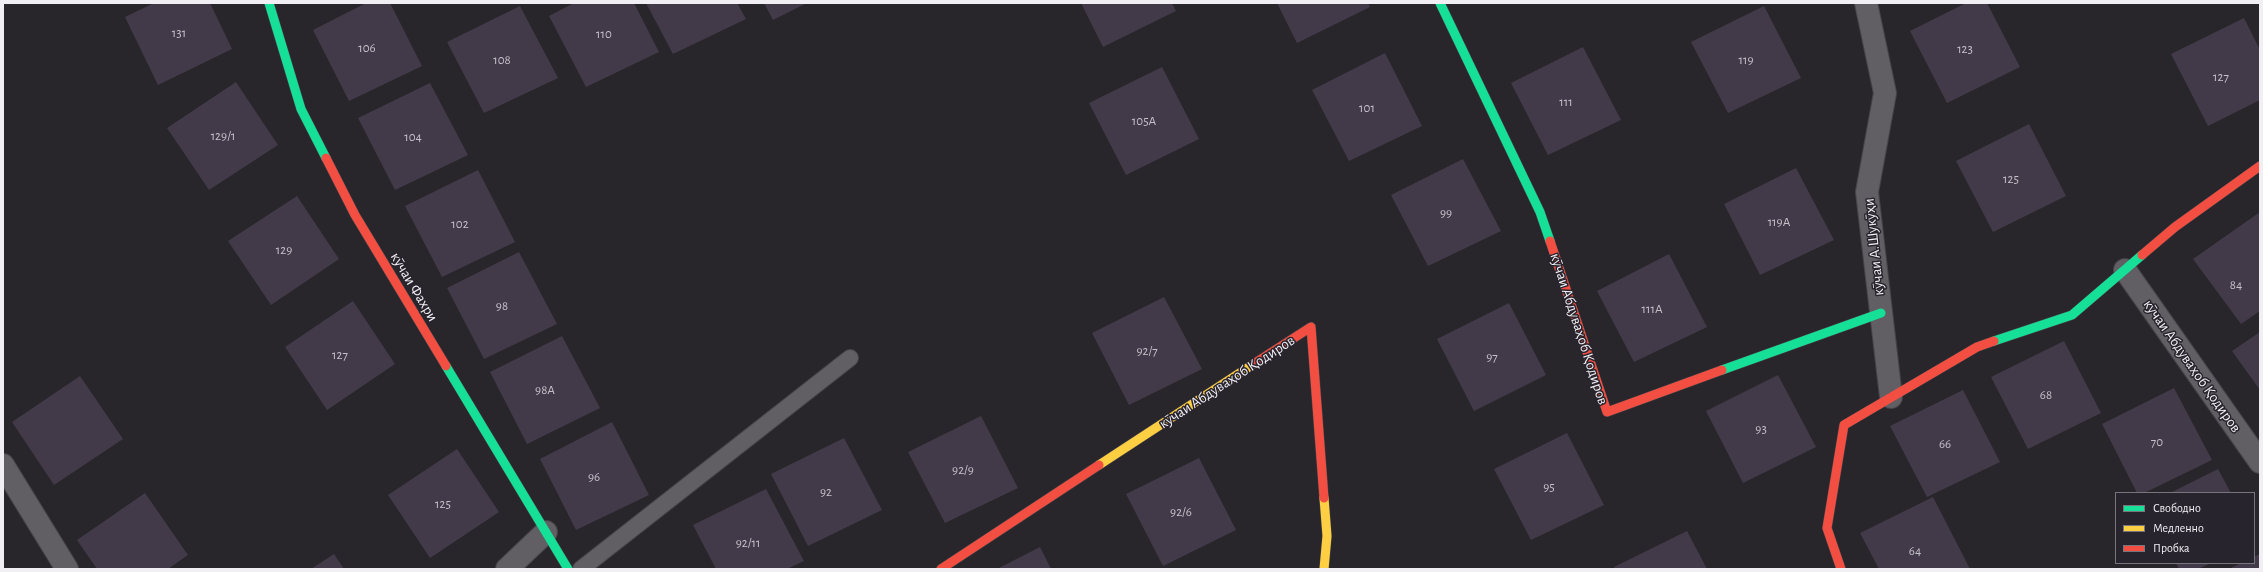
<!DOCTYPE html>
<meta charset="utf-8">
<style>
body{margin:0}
#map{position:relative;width:2263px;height:572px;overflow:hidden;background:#28262b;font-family:"Alegreya Sans",sans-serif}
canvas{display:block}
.frame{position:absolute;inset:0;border:4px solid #f1eef4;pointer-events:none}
.legend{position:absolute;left:2115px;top:492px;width:140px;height:72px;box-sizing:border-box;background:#28242d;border:1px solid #78757d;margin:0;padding:5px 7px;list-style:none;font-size:12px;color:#f1eef4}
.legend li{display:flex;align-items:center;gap:8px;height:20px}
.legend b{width:20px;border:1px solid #78757d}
</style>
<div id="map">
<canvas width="2263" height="572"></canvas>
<div class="frame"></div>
<ul class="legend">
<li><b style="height:5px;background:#16e098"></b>Свободно</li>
<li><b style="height:5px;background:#ffcf43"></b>Медленно</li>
<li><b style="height:5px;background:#f24e42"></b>Пробка</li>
</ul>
</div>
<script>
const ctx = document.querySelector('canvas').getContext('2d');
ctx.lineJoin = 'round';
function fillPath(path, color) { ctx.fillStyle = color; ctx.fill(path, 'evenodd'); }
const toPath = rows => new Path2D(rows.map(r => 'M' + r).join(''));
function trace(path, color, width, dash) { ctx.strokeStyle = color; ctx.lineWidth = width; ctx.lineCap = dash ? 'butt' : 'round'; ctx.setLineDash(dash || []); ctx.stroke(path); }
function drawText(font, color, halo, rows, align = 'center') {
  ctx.font = font + ' "Alegreya Sans",sans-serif'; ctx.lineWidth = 3; ctx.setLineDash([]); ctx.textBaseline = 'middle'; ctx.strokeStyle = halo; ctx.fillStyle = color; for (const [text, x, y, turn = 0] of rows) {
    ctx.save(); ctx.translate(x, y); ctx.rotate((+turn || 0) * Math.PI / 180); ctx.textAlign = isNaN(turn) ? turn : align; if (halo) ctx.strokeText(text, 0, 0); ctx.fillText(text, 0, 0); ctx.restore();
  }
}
const building = toPath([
 [154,3,210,3,232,49,158,85,125,17],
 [366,3,390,3,422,66,349,101,313,30],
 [574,3,634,3,659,52,586,87,549,16],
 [646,3,737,3,746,19,673,54],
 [764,3,807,3,773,20],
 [1081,3,1172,3,1176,11,1103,47],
 [1277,3,1368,3,1370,7,1297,43],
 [1966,3,1987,3,2020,67,1947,103,1910,31],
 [520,6,558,78,484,113,447,42],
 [1764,6,1801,78,1728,113,1691,42],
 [2244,18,2260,50,2260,100,2208,126,2171,54],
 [1583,47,1621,120,1548,155,1511,83],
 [1385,53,1422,126,1349,161,1312,90],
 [1162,67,1199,139,1126,175,1089,103],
 [236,82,278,145,209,190,167,128],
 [430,83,468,155,395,190,358,118],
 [2029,124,2066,196,1993,232,1956,161],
 [1463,159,1501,231,1428,266,1391,195],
 [1796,168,1834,240,1760,275,1724,204],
 [478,170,515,242,442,277,405,206],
 [297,196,339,259,271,305,228,241],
 [2260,212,2260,311,2241,324,2193,259],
 [519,252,557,324,484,359,447,288],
 [1669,254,1707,327,1634,362,1597,291],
 [1164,297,1202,369,1129,405,1092,333],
 [353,301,395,364,327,410,285,347],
 [1509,303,1546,375,1474,411,1437,339],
 [2260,332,2260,390,2232,351],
 [562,336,600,408,527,444,490,372],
 [2064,341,2101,413,2028,449,1991,377],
 [1778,375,1816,447,1743,483,1706,411],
 [80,376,123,439,54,485,12,422],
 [2174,388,2212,460,2144,493,2137,493,2102,424],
 [1963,390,2000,462,1927,497,1890,426],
 [981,416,1018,488,945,523,908,452],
 [612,422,649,495,576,530,540,459],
 [1567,433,1604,505,1531,540,1494,469],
 [844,438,882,510,808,546,771,474],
 [457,449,499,512,430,558,388,495],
 [1199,458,1236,530,1163,566,1126,494],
 [2218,469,2231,493,2170,493],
 [766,489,804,561,787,569,716,569,693,525],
 [145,493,188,555,168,569,97,569,77,540],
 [1933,497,1970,569,1879,569,1860,533],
 [1687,531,1707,569,1615,569,1614,567],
 [1040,547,1051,569,997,569],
 [334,554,344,569,311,569],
 [2260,554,2260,569,2229,569,2241,563,2254,563,2254,557],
 [2176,563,2211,563,2198,569,2179,569]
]);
const lane = toPath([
 [581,569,850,358]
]);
const street = toPath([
 [1866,3,1885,93,1867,192,1891,397],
 [2125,270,2260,462],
 [3,465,67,569],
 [507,569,546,532]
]);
const fast = toPath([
 [269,3,301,109,326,158],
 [1440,3,1540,212,1550,241],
 [1994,341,2072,315,2142,255],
 [446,366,568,569],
 [1722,370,1881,313]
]);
const slow = toPath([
 [1099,465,1255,363],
 [1324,569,1327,536,1324,498]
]);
const jam = toPath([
 [326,158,355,215,446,366],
 [1550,241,1607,412,1722,370],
 [2142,255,2175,227,2260,166],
 [1255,363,1311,327,1324,498],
 [941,569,1099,465],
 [1841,569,1827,528,1844,425,1977,347,1994,341]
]);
const numberNames = [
 ["131",179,33],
 ["110",604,34],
 ["106",367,48],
 ["123",1965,49],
 ["108",502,60],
 ["119",1746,60],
 ["127",2221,77],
 ["111",1566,102],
 ["101",1367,108],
 ["105А",1144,121],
 ["129/1",223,136],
 ["104",413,137],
 ["125",2011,179],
 ["99",1446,213],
 ["119А",1779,222],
 ["102",460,224],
 ["129",284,250],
 ["84",2236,285],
 ["98",502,306],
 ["111А",1652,309],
 ["92/7",1147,351],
 ["127",340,355],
 ["97",1492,357],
 ["98А",545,390],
 ["68",2046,395],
 ["93",1761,429],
 ["70",2157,442],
 ["66",1945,444],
 ["92/9",963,470],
 ["96",594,477],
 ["95",1549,487],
 ["92",826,492],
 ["125",443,504],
 ["92/6",1181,512],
 ["92/11",748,543],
 ["64",1915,551]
];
const streetNames = [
 ["кӯчаи А.Шукӯҳи",1874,247,-96],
 ["кӯчаи Фахри",414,287,59],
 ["кӯчаи Абдуваҳоб Қодиров",1579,329,72],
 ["кӯчаи Абдуваҳоб Қодиров",2192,366,55],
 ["кӯчаи Абдуваҳоб Қодиров",1227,382,-33]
];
fillPath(building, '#423a49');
trace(lane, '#464448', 18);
trace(street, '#464448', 24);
trace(fast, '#464448', 10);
trace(slow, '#464448', 10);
trace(jam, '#464448', 10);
trace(lane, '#615f63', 16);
trace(street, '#615f63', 22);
trace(fast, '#16e098', 9);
trace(slow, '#ffcf43', 9);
trace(jam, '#f24e42', 9);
drawText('13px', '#c5c1c9', null, numberNames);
drawText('15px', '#f1eef4', '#28242d', streetNames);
</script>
